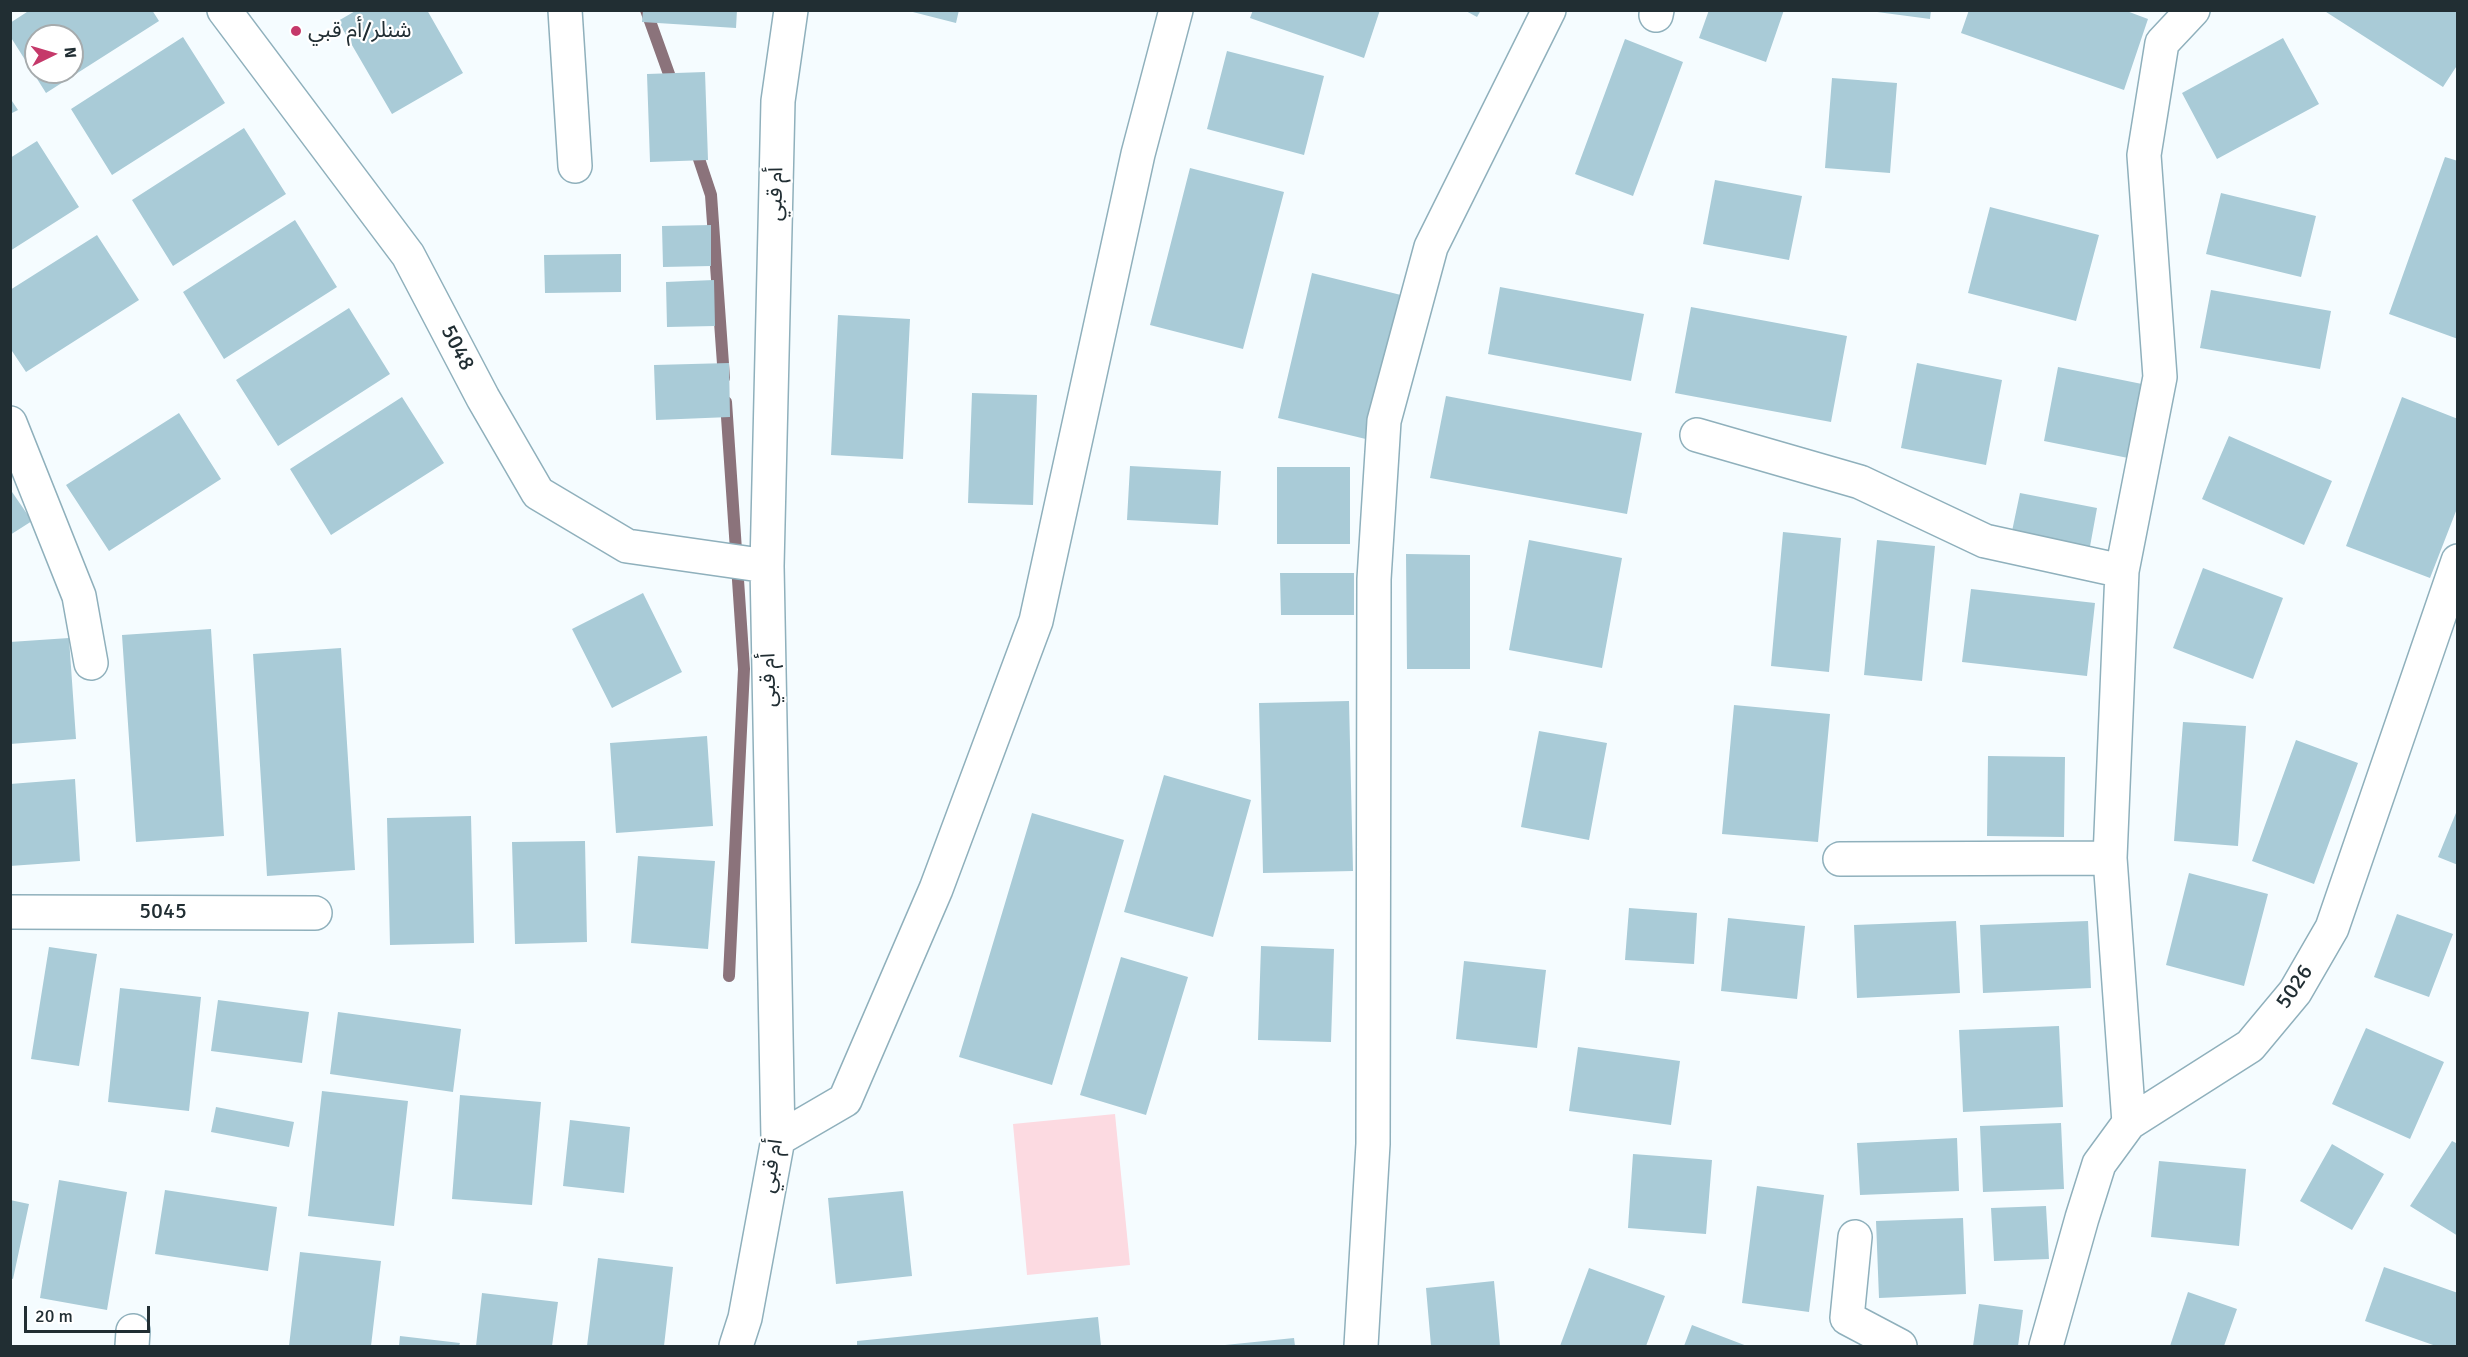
<!DOCTYPE html>
<meta charset="utf-8">
<style>
body{margin:0}
#map{position:relative;width:2468px;height:1357px;overflow:hidden;background:#f5fcff;font-family:Signika,sans-serif}
canvas{display:block}
.frame{position:absolute;inset:0;border:12px solid #212e33;pointer-events:none}
.north{position:absolute;left:24px;top:24px;width:60px;height:60px;box-sizing:border-box;background:#fff;border:2px solid #a6abad;border-radius:50%;rotate:85deg;font-size:16px;font-weight:700;line-height:24px;text-align:center;color:#212e33}
.north::after{content:'';display:block;margin:auto;width:21px;height:27px;background:#c5396a;clip-path:polygon(50% 0,100% 100%,50% 72%,0 100%)}
.scale{position:absolute;left:24px;top:1306px;width:126px;height:27px;box-sizing:border-box;border:3px solid #212e33;border-top:0;padding-left:8px;font-size:18px;line-height:21px;white-space:nowrap;color:#212e33;-webkit-text-stroke:4px #fff;paint-order:stroke}
</style>
<div id="map">
<canvas width="2468" height="1357"></canvas>
<div class="frame"></div>
<div class="north">N</div>
<div class="scale">20 m</div>
</div>
<script>
const ctx = document.querySelector('canvas').getContext('2d');
ctx.lineJoin = 'round';
function fillPath(path, color) { ctx.fillStyle = color; ctx.fill(path, 'evenodd'); }
const toPath = rows => new Path2D(rows.map(r => 'M' + r).join(''));
function trace(path, color, width, dash) { ctx.strokeStyle = color; ctx.lineWidth = width; ctx.lineCap = dash ? 'butt' : 'round'; ctx.setLineDash(dash || []); ctx.stroke(path); }
function drawText(font, color, halo, rows, align = 'center') {
  ctx.font = font + ' Signika,"Noto Sans Arabic",sans-serif'; ctx.lineWidth = 4.5; ctx.setLineDash([]); ctx.textBaseline = 'middle'; ctx.strokeStyle = halo; ctx.fillStyle = color; for (const [text, x, y, turn = 0] of rows) {
    ctx.save(); ctx.translate(x, y); ctx.rotate((+turn || 0) * Math.PI / 180); ctx.textAlign = isNaN(turn) ? turn : align; if (halo) ctx.strokeText(text, 0, 0); ctx.fillText(text, 0, 0); ctx.restore();
  }
}
const green = toPath([
 [1115,1114,1130,1265,1027,1275,1013,1124]
]);
const stream = toPath([
 [646,10,674,88],
 [695,147,711,195,724,378],
 [726,402,744,669,729,976]
]);
const building = toPath([
 [30,10,152,10,159,21,46,93,10,36,10,23],
 [36,36,72,36,72,72,36,72],
 [357,10,427,10,463,73,392,114,338,21],
 [643,10,737,10,736,28,642,22],
 [905,10,959,10,956,23],
 [1253,10,1380,10,1364,58,1250,18],
 [1464,10,1481,10,1477,17],
 [1709,10,1784,10,1766,62,1699,38],
 [1862,10,1931,10,1930,19],
 [1969,10,2124,10,2148,19,2124,90,1961,33],
 [2323,10,2458,10,2458,64,2443,87],
 [183,37,225,103,112,175,71,109],
 [2283,38,2319,104,2217,159,2182,93],
 [1625,39,1683,62,1633,196,1575,174],
 [1227,51,1324,76,1304,155,1207,129],
 [705,72,708,160,650,162,647,74],
 [1832,78,1897,83,1890,173,1825,168],
 [10,98,18,110,10,114],
 [244,128,286,194,173,266,132,200],
 [37,141,79,207,10,251,10,158],
 [2445,157,2458,161,2458,339,2389,314],
 [1190,168,1284,192,1243,349,1150,325],
 [1715,180,1802,196,1789,260,1703,244],
 [2221,193,2316,216,2301,277,2206,254],
 [1990,207,2099,235,2076,321,1968,293],
 [295,220,337,287,224,359,183,292],
 [711,225,711,266,663,267,662,226],
 [97,235,139,300,26,372,10,348,10,290],
 [621,254,621,292,545,293,544,255],
 [1312,273,1405,296,1370,440,1278,418],
 [714,280,715,326,667,327,666,282],
 [1500,287,1644,314,1631,381,1488,354],
 [2211,290,2331,311,2320,369,2200,348],
 [1691,307,1847,336,1831,422,1675,393],
 [349,308,390,374,278,446,236,380],
 [838,315,910,319,903,459,831,455],
 [729,363,730,417,656,420,654,365],
 [1917,363,2002,380,1986,465,1901,448],
 [2058,367,2142,384,2128,458,2044,441],
 [972,393,1037,395,1033,505,968,503],
 [1446,396,1642,433,1627,514,1430,478],
 [402,397,444,463,331,535,290,469],
 [2402,397,2458,419,2458,506,2430,578,2346,546],
 [179,413,221,479,109,551,66,485],
 [2229,436,2332,481,2304,545,2202,499],
 [1130,466,1221,471,1218,525,1127,520],
 [1277,467,1350,467,1350,544,1277,544],
 [10,489,32,521,10,535],
 [2020,493,2097,508,2089,552,2011,536],
 [1783,532,1841,538,1829,672,1771,666],
 [1529,540,1622,558,1602,668,1509,650],
 [1877,540,1935,546,1922,681,1864,675],
 [1406,554,1470,555,1470,669,1407,669],
 [2203,568,2283,598,2253,679,2173,648],
 [1280,573,1354,573,1354,615,1281,615],
 [1971,589,2095,603,2087,676,1962,662],
 [643,593,682,672,612,708,572,629],
 [211,629,224,836,136,842,122,635],
 [69,638,76,739,10,744,10,642],
 [341,648,355,870,267,876,253,654],
 [1349,701,1353,871,1263,873,1259,703],
 [1734,705,1830,714,1818,842,1722,834],
 [2183,722,2246,726,2238,846,2174,841],
 [1539,731,1607,743,1589,840,1521,827],
 [707,736,713,826,616,833,610,743],
 [2296,740,2358,763,2314,884,2252,861],
 [1988,756,2065,757,2064,837,1987,836],
 [1164,775,1251,800,1213,937,1124,912],
 [75,779,80,861,10,866,10,784],
 [2458,808,2458,865,2438,857],
 [1032,813,1124,840,1052,1085,959,1057],
 [471,816,474,943,390,945,387,818],
 [585,841,587,942,515,944,512,842],
 [638,856,715,861,708,949,631,943],
 [2189,873,2268,894,2244,986,2166,965],
 [1629,908,1697,913,1694,964,1625,960],
 [2397,914,2453,934,2429,997,2374,977],
 [1728,918,1805,926,1797,999,1721,991],
 [1956,921,1960,993,1857,998,1854,925],
 [2088,921,2091,988,1983,993,1980,925],
 [1261,946,1334,949,1331,1042,1258,1040],
 [49,947,97,954,79,1066,31,1059],
 [1121,957,1188,977,1146,1115,1080,1095],
 [1464,961,1546,970,1537,1048,1456,1039],
 [120,988,201,997,189,1111,108,1102],
 [218,1000,309,1012,302,1063,211,1051],
 [338,1012,461,1029,453,1092,330,1074],
 [2059,1026,2063,1107,1963,1112,1959,1030],
 [2366,1028,2444,1062,2410,1139,2332,1104],
 [1578,1047,1680,1061,1671,1125,1569,1111],
 [322,1091,408,1101,394,1226,308,1216],
 [460,1095,541,1102,532,1205,452,1199],
 [216,1107,294,1122,289,1147,211,1132],
 [570,1120,630,1127,624,1193,563,1186],
 [2061,1123,2064,1189,1983,1192,1980,1126],
 [1957,1138,1959,1191,1860,1195,1857,1143],
 [2452,1141,2458,1144,2458,1236,2410,1206],
 [2332,1144,2384,1174,2352,1230,2300,1201],
 [1633,1154,1712,1160,1706,1234,1628,1228],
 [2159,1161,2246,1169,2239,1246,2151,1237],
 [59,1180,127,1192,107,1310,40,1298],
 [1757,1186,1824,1195,1809,1312,1742,1303],
 [165,1190,277,1207,268,1271,155,1254],
 [903,1191,912,1276,836,1284,828,1198],
 [10,1200,29,1204,13,1279,10,1278],
 [2046,1206,2049,1259,1994,1261,1991,1208],
 [1963,1218,1966,1294,1879,1298,1876,1221],
 [300,1252,381,1261,371,1346,289,1346],
 [598,1258,673,1267,664,1346,587,1346],
 [2384,1267,2458,1293,2458,1346,2436,1346,2365,1321],
 [1589,1268,1665,1296,1646,1346,1560,1346],
 [1494,1281,1500,1346,1431,1346,1426,1288],
 [2188,1292,2237,1309,2224,1346,2170,1346],
 [482,1293,558,1302,552,1346,476,1346],
 [1979,1304,2023,1310,2018,1346,1973,1346],
 [1098,1317,1101,1346,857,1346,857,1341],
 [1692,1325,1747,1346,1684,1346],
 [400,1336,460,1343,459,1346,399,1346],
 [1294,1338,1295,1346,1225,1346,1225,1345]
]);
const minor = toPath([
 [224,10,408,255,483,398,538,493,627,546,767,566],
 [565,10,575,166],
 [1656,15,1657,10],
 [10,423,79,596,91,663],
 [1697,435,1860,482,1985,541,2122,571],
 [1840,859,2110,858],
 [10,912,315,913],
 [2129,1123,2110,858,2122,571,2160,377,2144,155,2162,43,2193,10],
 [778,1139,845,1100,936,889,1036,621,1138,154,1176,10],
 [1855,1237,1847,1318,1900,1346],
 [132,1346,133,1331],
 [736,1346,745,1318,778,1139,767,566,778,101,791,10],
 [1361,1346,1373,1144,1374,579,1384,421,1431,247,1549,10],
 [2046,1346,2082,1218,2099,1164,2129,1123,2250,1046,2295,992,2332,928,2458,561]
]);
const markers = [
 [296,31,6,"#c5396a"]
];
const poiNames = [
 ["شنلر/أم قبي",308,31]
];
const streetNames = [
 ["أم قبي",776,194,-89],
 ["5048",457,348,63],
 ["أم قبي",769,680,-91],
 ["5045",163,912],
 ["5026",2295,987,-56],
 ["أم قبي",772,1166,-81]
];
fillPath(green, '#fcdae1');
trace(stream, '#8b737b', 12);
fillPath(building, '#a9cbd7');
trace(minor, '#8fb0bc', 36);
trace(minor, '#fff', 33);
for (const [x, y, r, color] of markers) { const dot = new Path2D(); dot.arc(x, y, r, 0, 2 * Math.PI); ctx.fillStyle = color; ctx.fill(dot); trace(dot, '#fff', 2); }
drawText('22px', '#212e33', '#fff', poiNames, 'left');
drawText('22px', '#212e33', '#fff', streetNames);
</script>
